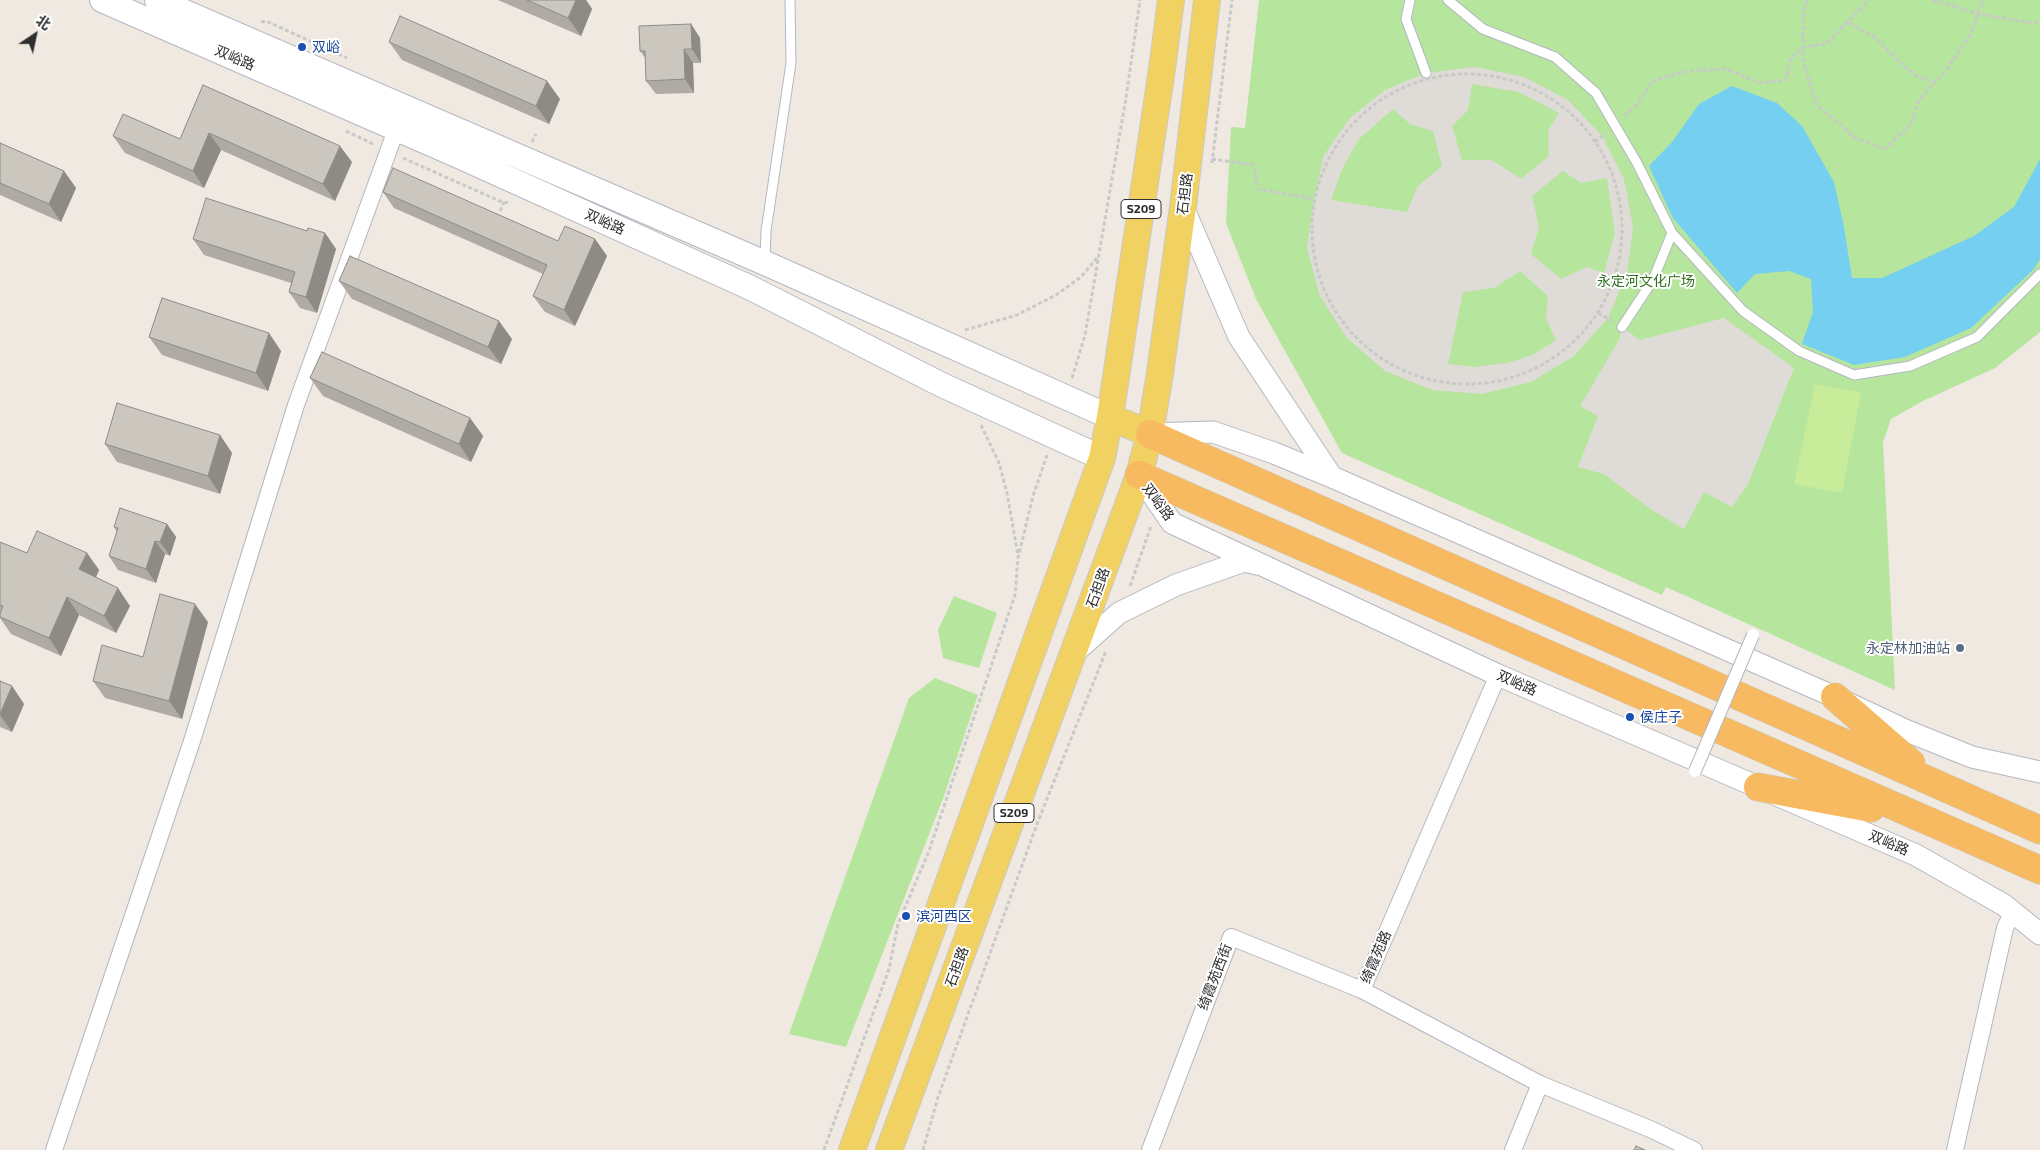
<!DOCTYPE html>
<meta charset="utf-8">
<style>
body{margin:0}
#map{position:relative;width:2040px;height:1150px;overflow:hidden;background:#efe9e1;font-family:"Exo 2","Noto Sans SC",sans-serif}
canvas{display:block}
.north{position:absolute;left:10px;top:10px;width:50px;height:50px;-webkit-text-stroke:4px #fff;paint-order:stroke;rotate:34deg;font-size:14px;font-weight:700;line-height:20px;text-align:center;color:#2e2e2e}
.north::after{content:'';display:block;margin:auto;width:18px;height:22px;background:#2e2e2e;clip-path:polygon(50% 0,100% 100%,50% 72%,0 100%)}
</style>
<div id="map">
<canvas width="2040" height="1150"></canvas>
<div class="north">北</div>
</div>
<script>
const ctx = document.querySelector('canvas').getContext('2d');
ctx.lineJoin = 'round';
function fillPath(path, color) { ctx.fillStyle = color; ctx.fill(path, 'evenodd'); }
const toPath = rows => new Path2D(rows.map(r => 'M' + r).join(''));
function trace(path, color, width, dash) { ctx.strokeStyle = color; ctx.lineWidth = width; ctx.lineCap = dash ? 'butt' : 'round'; ctx.setLineDash(dash || []); ctx.stroke(path); }
function drawText(font, color, halo, rows, align = 'center') {
  ctx.font = font + ' "Exo 2","Noto Sans SC",sans-serif'; ctx.lineWidth = 4; ctx.setLineDash([]); ctx.textBaseline = 'middle'; ctx.strokeStyle = halo; ctx.fillStyle = color; for (const [text, x, y, turn = 0] of rows) {
    ctx.save(); ctx.translate(x, y); ctx.rotate((+turn || 0) * Math.PI / 180); ctx.textAlign = isNaN(turn) ? turn : align; if (halo) ctx.strokeText(text, 0, 0); ctx.fillText(text, 0, 0); ctx.restore();
  }
}
const green = toPath([
 [1259,0,2040,0,2040,332,1995,368,1923,401,1891,419,1883,442,1895,690,1666,587,1662,595,1342,453,1256,299,1226,223,1231,127,1245,128],
 [954,596,997,613,979,668,943,658,938,630],
 [935,678,978,695,944,796,846,1047,789,1034,909,698]
]);
const pitch = toPath([
 [1815,384,1861,393,1842,493,1794,484]
]);
const plaza = toPath([
 [1475,67,1524,77,1568,100,1602,136,1624,179,1633,227,1627,274,1608,318,1574,356,1531,382,1482,394,1432,390,1385,371,1347,338,1320,296,1307,248,1314,199,1324,155,1350,118,1385,90,1426,73],
 [1472,84,1519,92,1559,113,1548,131,1549,156,1521,179,1492,160,1462,160,1452,126,1468,110],
 [1393,109,1410,124,1433,131,1442,166,1417,187,1407,212,1331,200,1343,167,1359,139],
 [1563,171,1581,183,1607,178,1615,233,1604,273,1587,267,1561,279,1531,254,1539,227,1532,196],
 [1520,271,1548,296,1546,319,1556,340,1533,355,1507,363,1475,367,1448,364,1463,292,1494,288],
 [1724,318,1794,368,1748,484,1732,507,1704,492,1684,529,1652,510,1604,474,1578,467,1598,416,1580,406,1619,340,1622,327,1640,340]
]);
const water = toPath([
 [1732,86,1777,103,1802,126,1834,182,1844,227,1852,278,1882,278,1974,236,2014,207,2040,159,2040,259,2034,269,1971,328,1905,357,1854,365,1802,344,1813,312,1811,279,1789,271,1755,274,1737,293,1673,218,1649,166,1672,142,1699,104]
]);
const path = toPath([
 [1807,0,1803,15,1803,62,1817,105,1856,138,1885,149,1911,124,1920,98,1944,73,1971,33,1983,0],
 [1933,0,1978,14,2032,23,2040,22],
 [261,22,266,21,347,58],
 [1849,23,1876,38,1899,62,1917,76,1936,82],
 '1312 229a155 155 0 1 1 310 0a155 155 0 1 1-310 0Z',
 [1624,116,1638,104,1652,81,1688,71,1726,69,1761,83,1786,80,1791,59,1803,47,1826,44,1869,0],
 [346,131,375,145],
 [532,142,536,134],
 [1595,142,1606,132],
 [403,158,504,203,510,202],
 [1212,159,1254,165,1258,189,1314,199],
 [1212,163,1232,0],
 [500,211,504,202],
 [1598,313,1613,321],
 [965,330,1017,315,1056,295,1081,277,1097,258],
 [1072,378,1085,335,1126,98,1140,0],
 [981,425,999,463,1007,493,1018,555],
 [1130,586,1151,526],
 [824,1150,889,969,898,924,929,851,1015,595,1018,558,1033,496,1047,455],
 [923,1150,938,1097,1037,824,1106,651]
]);
const service = toPath([
 [1410,0,1406,19,1426,73],
 [1448,0,1483,29,1555,57,1596,93,1637,163,1672,233,1743,311,1799,351,1854,375,1910,366,1977,337,2040,274],
 [765,260,766,231,791,63,790,0],
 [1622,327,1653,280,1672,233]
]);
const minor = toPath([
 [1498,675,1362,990,1540,1084,1513,1150],
 [1540,1084,1650,1129,1694,1150],
 [54,1150,192,741,296,405,396,130],
 [1150,1150,1231,937,1362,990],
 [1955,1150,2005,928,2013,911]
]);
const tertiary = toPath([
 [1183,207,1239,337,1332,477],
 [1152,434,1213,432,1274,453,1332,477,1835,697,1907,731,1972,757,2040,772],
 [1139,475,1172,523,1498,675,1916,855,2004,905,2040,934],
 [1074,653,1119,613,1176,585,1244,561,1257,564]
]);
const secondary = toPath([
 [102,0,461,157,751,288,942,385,1102,458],
 [157,0,765,263,1110,417]
]);
const primary = toPath([
 [1110,417,1150,434],
 [852,1150,1102,458,1110,417,1162,69,1171,0],
 [889,1150,1139,475,1150,434,1160,373,1183,207,1207,0]
]);
const trunk = toPath([
 [1150,434,2040,830],
 [1139,475,2040,870],
 [1835,697,1911,763],
 [1758,787,1871,808]
]);
const pedestrianBridge = toPath([
 [1695,771,1753,635]
]);
const wall = toPath([
 [498,0,586,0,592,9,581,36],
 [691,24,700,38,701,63,693,63,694,93,656,94,646,81,646,59,640,51],
 [389,42,560,99,549,124,402,60],
 [203,85,352,162,335,201,221,150,204,188,125,153,113,136,180,139],
 [0,143,64,171,76,188,61,222,0,195],
 [383,192,558,241,595,239,607,256,575,326,545,312,533,296,543,274,394,208],
 [307,231,325,233,336,249,317,313,300,308,289,292,291,283,204,255,193,239],
 [339,281,512,339,501,364,352,299],
 [149,337,281,351,268,391,162,355],
 [310,378,470,418,483,436,471,462,323,396],
 [220,435,232,453,220,494,117,462,105,444],
 [167,524,176,537,170,556,165,554,156,583,118,570,109,556,117,532,114,527],
 [0,542,27,553,87,553,99,570,96,577,130,606,116,633,79,615,61,656,11,634,0,618],
 [208,622,182,719,105,698,93,681,143,657],
 [0,681,12,686,24,704,12,732,0,727]
]);
const shadedWall = toPath([
 [576,0,586,0,592,9,581,36,568,18],
 [691,24,700,38,701,63,692,49],
 [684,49,693,63,694,93,685,79],
 [547,81,560,99,549,124,536,106],
 [209,133,221,150,204,188,193,171],
 [340,146,352,162,335,201,323,184],
 [64,171,76,188,61,222,49,204],
 [325,233,336,249,317,313,306,297],
 [595,239,607,256,575,326,564,310],
 [499,321,512,339,501,364,488,347],
 [269,333,281,351,268,391,256,373],
 [470,418,483,436,471,462,459,444],
 [220,435,232,453,220,494,208,476],
 [167,524,176,537,170,556,160,542],
 [155,541,165,554,156,583,146,569],
 [87,553,99,570,92,587,79,569],
 [118,588,130,606,116,633,104,616],
 [67,597,79,615,61,656,49,638],
 [195,604,208,622,182,719,169,701],
 [12,686,24,704,12,732,0,715]
]);
const building = toPath([
 [527,0,576,0,568,18,527,0],
 [400,16,547,81,536,106,389,42,400,16],
 [691,24,692,49,684,49,685,79,646,81,645,51,640,51,639,26,691,24],
 [203,85,340,146,323,184,209,133,193,171,113,136,123,114,180,139,203,85],
 [0,143,64,171,49,204,0,183,0,143],
 [393,168,558,241,565,226,595,239,564,310,533,296,547,265,383,192,393,168],
 [206,198,307,231,308,228,325,233,306,297,289,292,295,272,193,239,206,198],
 [350,256,499,321,488,347,339,281,350,256],
 [162,298,269,333,256,373,149,337,162,298],
 [322,352,470,418,459,444,310,378,322,352],
 [117,403,220,435,208,476,105,444,117,403],
 [120,508,167,524,160,542,155,541,146,569,109,556,118,528,114,527,120,508],
 [37,531,87,553,79,569,118,588,104,616,67,597,49,638,0,617,0,614,3,606,0,605,0,542,27,553,37,531],
 [160,594,195,604,169,701,93,681,102,645,143,657,160,594],
 [0,681,12,686,0,714,0,681],
 [1636,1146,1645,1150,1634,1150,1636,1146]
]);
const markers = [
 [302,47,5,"#1a4fb4"],
 [1960,648,5,"#5c6f8a"],
 [1630,717,5,"#1a4fb4"],
 [906,916,5,"#1a4fb4"]
];
const shields = [
 [1141,209,40],
 [1014,813,40]
];
const shieldNames = [
 ["S209",1141,209],
 ["S209",1014,813]
];
const transitNames = [
 ["双峪",312,47],
 ["侯庄子",1640,717],
 ["滨河西区",916,916]
];
const streetNames = [
 ["双峪路",235,58,23],
 ["石担路",1185,194,-83],
 ["双峪路",605,222,24],
 ["双峪路",1158,502,53],
 ["石担路",1098,588,-70],
 ["双峪路",1517,683,24],
 ["双峪路",1889,843,23],
 ["绮霞苑路",1376,957,-67],
 ["石担路",957,967,-70],
 ["绮霞苑西街",1215,977,-69]
];
const parkNames = [
 ["永定河文化广场",1646,281]
];
const serviceNames = [
 ["永定林加油站",1950,648]
];
fillPath(green, '#b6e59e');
fillPath(pitch, '#c9ec9a');
fillPath(plaza, '#dfdcd8');
fillPath(water, '#75cff0');
trace(service, '#b4b7c1', 11);
trace(minor, '#b4b7c1', 18);
trace(tertiary, '#b4b7c1', 23);
trace(secondary, '#b4b7c1', 26);
trace(primary, '#c9c9c9', 28);
trace(trunk, '#c9c9c9', 29);
trace(path, '#c9c9c9', 3, [4, 2.5]);
trace(service, '#fff', 9);
trace(minor, '#fff', 16);
trace(tertiary, '#fff', 21);
trace(secondary, '#fff', 24);
trace(primary, '#f2d163', 26);
trace(trunk, '#f8ba60', 28);
trace(pedestrianBridge, '#b4b7c1', 14, []);
trace(pedestrianBridge, '#fff', 12);
fillPath(wall, '#afaba4');
fillPath(shadedWall, '#8e8b86');
fillPath(building, '#cbc7bf');
trace(building, '#8e8b86', 1);
for (const [x, y, r, color] of markers) { const dot = new Path2D(); dot.arc(x, y, r, 0, 2 * Math.PI); ctx.fillStyle = color; ctx.fill(dot); trace(dot, '#fff', 2); }
for (const [x, y, w] of shields) { const box = new Path2D(); box.roundRect(x - w / 2, y - 9.5, w, 19, 4); ctx.fillStyle = '#fff'; ctx.fill(box); trace(box, '#2e2e2e', 1); }
drawText('bold 12px', '#2e2e2e', null, shieldNames);
drawText('14px', '#164399', '#fff', transitNames, 'left');
drawText('14px', '#2e2e2e', '#fff', streetNames);
drawText('14px', '#2c6e1b', '#fff', parkNames);
drawText('14px', '#4e5e75', '#fff', serviceNames, 'right');
</script>
